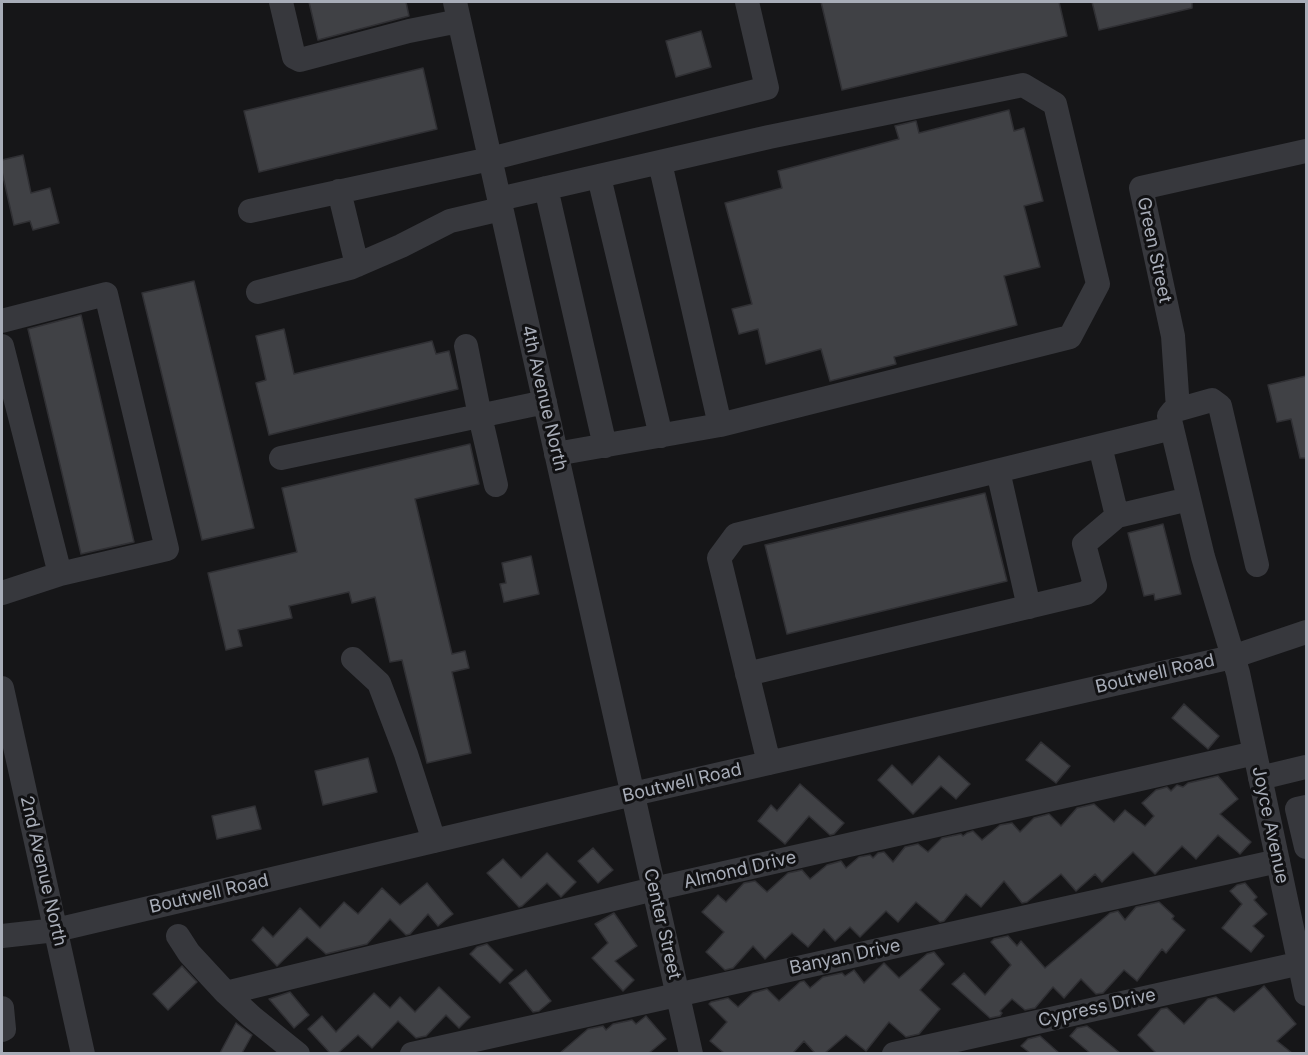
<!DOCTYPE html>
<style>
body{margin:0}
#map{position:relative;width:1308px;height:1055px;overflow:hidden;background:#161618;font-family:Inter,sans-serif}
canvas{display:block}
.frame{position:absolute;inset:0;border:3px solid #a8adb8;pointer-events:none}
</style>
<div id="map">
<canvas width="1308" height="1055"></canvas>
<div class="frame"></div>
</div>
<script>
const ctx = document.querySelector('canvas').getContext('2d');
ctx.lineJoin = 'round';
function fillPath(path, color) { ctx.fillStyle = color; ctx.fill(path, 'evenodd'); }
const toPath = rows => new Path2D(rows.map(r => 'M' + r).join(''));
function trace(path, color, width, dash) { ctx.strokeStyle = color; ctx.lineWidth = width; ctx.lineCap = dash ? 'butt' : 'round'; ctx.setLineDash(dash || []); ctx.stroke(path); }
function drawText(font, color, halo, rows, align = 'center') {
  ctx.font = font + ' Inter,sans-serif'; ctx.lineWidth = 6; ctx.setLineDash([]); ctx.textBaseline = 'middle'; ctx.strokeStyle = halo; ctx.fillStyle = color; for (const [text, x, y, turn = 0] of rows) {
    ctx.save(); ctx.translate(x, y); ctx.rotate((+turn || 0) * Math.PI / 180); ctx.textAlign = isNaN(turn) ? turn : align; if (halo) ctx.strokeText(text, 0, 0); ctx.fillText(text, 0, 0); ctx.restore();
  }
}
const building = toPath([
 [309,2,406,2,409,16,318,40,309,2],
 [821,2,1059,2,1067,36,842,90,821,2],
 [1092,2,1192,2,1192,8,1099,30,1092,2],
 [701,31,711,67,676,77,666,41,701,31],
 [423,68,437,129,259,172,244,111,423,68],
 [1009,110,1014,131,1024,128,1043,201,1024,206,1040,267,1004,276,1017,325,894,357,896,364,830,381,821,349,766,364,758,329,739,334,732,309,752,304,725,203,782,188,778,171,899,139,895,126,916,121,919,133,1009,110],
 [23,155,31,193,50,188,59,223,33,230,30,221,14,225,2,172,2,160,23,155],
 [194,281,254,528,202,540,142,293,194,281],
 [81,315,134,542,81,554,28,329,81,315],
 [284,329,294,374,432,341,436,354,449,351,458,389,269,435,256,383,266,380,256,336,284,329],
 [1306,376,1306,458,1300,458,1291,419,1277,422,1268,385,1306,376],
 [470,444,479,484,415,499,452,654,465,651,469,668,452,672,471,753,427,763,402,660,390,662,375,597,352,603,349,592,289,606,292,618,238,630,242,646,226,650,208,573,297,552,282,488,470,444],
 [985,493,1007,581,787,634,765,545,985,493],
 [1163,524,1181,594,1155,600,1154,594,1144,596,1128,533,1163,524],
 [531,556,539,594,504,602,500,584,506,583,502,563,531,556],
 [1184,704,1219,736,1208,749,1172,718,1184,704],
 [1041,742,1070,766,1056,783,1026,760,1041,742],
 [939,756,970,784,956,799,941,786,913,814,878,780,892,765,912,785,939,756],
 [368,758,377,792,323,805,315,771,368,758],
 [1218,776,1238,799,1220,814,1251,842,1240,854,1218,835,1196,859,1182,846,1155,874,1133,852,1102,882,1095,874,1076,891,1061,874,1027,902,1022,903,1004,881,981,907,966,894,944,921,940,922,916,902,898,922,886,911,860,937,850,927,835,941,824,929,808,947,792,933,765,959,753,946,733,968,725,970,706,952,724,932,702,912,718,895,726,902,744,883,755,881,767,892,788,873,802,870,810,879,827,865,841,861,846,868,859,857,870,855,873,858,878,853,884,852,893,862,905,847,918,844,928,852,942,838,961,834,963,836,967,833,973,831,982,840,1000,825,1012,823,1020,832,1034,818,1049,814,1061,826,1077,808,1094,804,1114,822,1125,810,1145,826,1154,816,1142,803,1156,790,1167,787,1171,791,1177,785,1183,787,1188,783,1218,776],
 [800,784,844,823,834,834,830,835,809,816,785,844,758,821,771,805,777,811,800,784],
 [255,806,261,829,217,839,212,816,255,806],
 [593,848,613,870,598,883,578,861,593,848],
 [547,853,576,882,561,897,547,883,522,906,519,907,487,873,503,859,521,878,547,853],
 [427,883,453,914,438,926,428,914,410,934,406,935,390,919,367,944,326,954,307,937,277,966,252,940,263,927,273,937,300,908,320,928,344,902,358,914,382,888,400,905,427,883],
 [1245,883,1257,897,1254,900,1267,914,1253,926,1264,936,1251,952,1222,928,1242,904,1230,891,1237,885,1245,883],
 [1159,902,1174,916,1172,919,1185,930,1166,953,1162,949,1137,981,1124,970,1103,993,1096,994,1081,979,1064,998,1053,987,1035,1008,1025,1010,1012,999,1000,1011,1002,1013,1000,1016,990,1018,952,984,964,973,985,995,1011,965,991,942,994,939,1008,936,1017,946,1021,941,1045,968,1110,913,1118,911,1125,920,1136,907,1159,902],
 [614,913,637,946,615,961,634,980,623,991,592,958,608,943,595,924,614,913],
 [487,944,513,970,500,983,470,954,477,947,487,944],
 [934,952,944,964,920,990,940,1009,919,1034,906,1037,889,1022,866,1051,846,1035,825,1053,815,1053,804,1041,793,1053,724,1053,710,1041,727,1022,709,1004,711,1002,728,998,738,1007,753,993,767,989,779,1001,800,982,804,981,810,988,823,977,842,973,845,976,854,970,864,983,884,963,899,978,927,954,934,952],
 [182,966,197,982,168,1010,153,994,182,966],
 [526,970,551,1001,539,1011,533,1012,509,983,526,970],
 [1264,986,1296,1024,1277,1041,1292,1053,1156,1053,1138,1035,1161,1009,1167,1008,1184,1024,1208,999,1216,997,1234,1012,1264,986],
 [439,987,470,1017,459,1028,446,1015,426,1036,416,1038,398,1021,372,1048,358,1035,338,1053,330,1053,308,1029,322,1016,336,1032,374,993,390,1008,400,997,415,1012,439,987],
 [290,992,309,1015,294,1028,269,999,290,992],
 [646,1016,666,1039,649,1053,560,1053,588,1029,603,1026,606,1030,613,1024,632,1020,636,1024,646,1016],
 [236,1023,252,1035,242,1053,220,1053,236,1023],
 [1087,1026,1091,1029,1120,1053,1090,1053,1070,1036,1077,1028,1087,1026],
 [1040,1036,1059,1053,1030,1053,1021,1046,1028,1039,1040,1036]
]);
const minor = toPath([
 [281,2,294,57,300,60,409,31,459,21],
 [455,2,691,1054],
 [660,163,720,425],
 [599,177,661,436],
 [546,188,605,446],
 [339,191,357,265],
 [499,199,769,137,1023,85,1055,104,1098,284,1070,337,720,425,556,454],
 [250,211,490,159,767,88,747,2],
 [258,292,350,268,401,246,450,221,501,209],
 [2,321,106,294,167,549,60,574],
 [2,346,60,574,2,593],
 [466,346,480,416,496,485],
 [1178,409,1173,336,1141,188,1306,151],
 [1100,446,1117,516],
 [281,458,545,402],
 [998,471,1029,607],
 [1257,565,1220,406,1212,400,1173,411,1169,416,1203,557,1238,673,1306,994],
 [353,659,379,683,406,754,434,841],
 [747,674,1086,593,1095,585,1084,544,1117,516,1189,499],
 [2,688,83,1054],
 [769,763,719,558,736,535,1172,428],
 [1260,778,1306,767],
 [1306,807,1297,809,1306,847],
 [2,936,56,930,633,794,1232,657,1306,632],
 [178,936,189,953,226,993,252,1017,298,1054],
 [226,993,654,889,1255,753],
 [2,1008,4,1029,2,1030],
 [412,1054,1278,861],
 [894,1054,1306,962]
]);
const streetNames = [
 ["Green Street",1154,250,78],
 ["4th Avenue North",544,398,77],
 ["Boutwell Road",1155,674,-13],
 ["Boutwell Road",682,783,-13],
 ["Joyce Avenue",1270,825,78],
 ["Almond Drive",740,870,-13],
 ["2nd Avenue North",43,871,77],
 ["Boutwell Road",209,894,-13],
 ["Center Street",662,924,77],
 ["Banyan Drive",845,957,-12],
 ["Cypress Drive",1097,1008,-13]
];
fillPath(building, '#404145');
trace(building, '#303034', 1.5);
trace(minor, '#37383d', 24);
drawText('18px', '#a8adb8', '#111113', streetNames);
</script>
